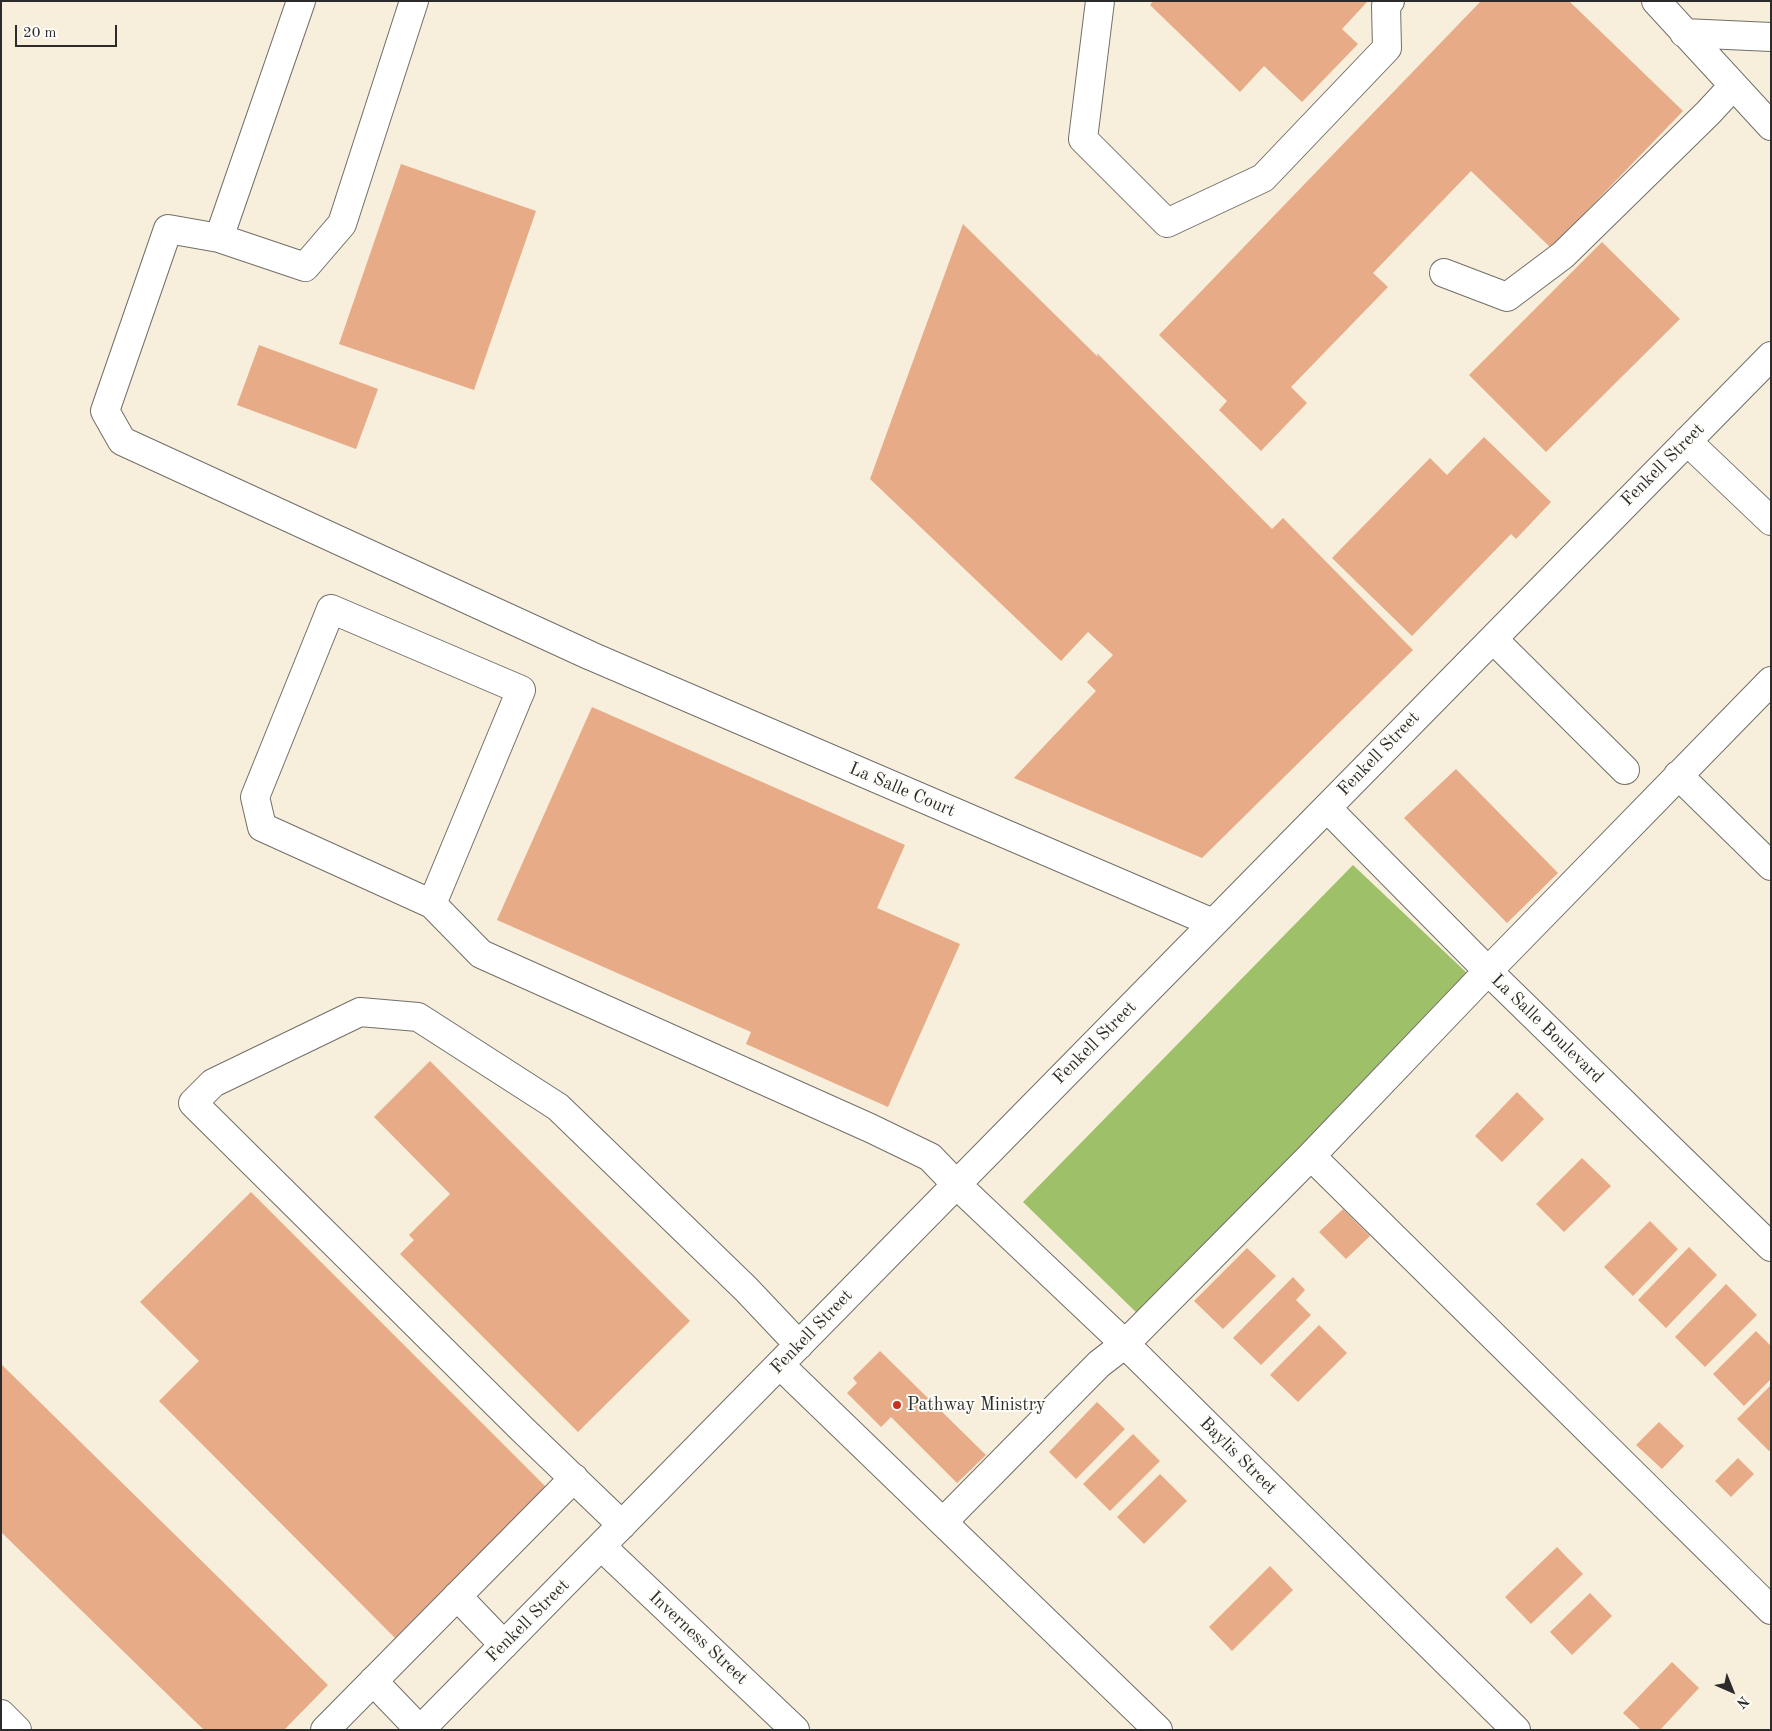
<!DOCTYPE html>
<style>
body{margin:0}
#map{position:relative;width:1772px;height:1731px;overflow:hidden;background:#f7eedb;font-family:"Old Standard TT",serif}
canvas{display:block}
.frame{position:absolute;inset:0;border:2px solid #2b2b2b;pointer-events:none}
.north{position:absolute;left:1707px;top:1666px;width:50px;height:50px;-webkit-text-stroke:4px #fdfcf7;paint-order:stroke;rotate:136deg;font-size:14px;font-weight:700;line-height:20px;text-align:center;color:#2b2b2b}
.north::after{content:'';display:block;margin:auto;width:18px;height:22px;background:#2b2b2b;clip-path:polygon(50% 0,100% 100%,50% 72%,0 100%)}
.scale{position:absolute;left:15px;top:25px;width:102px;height:22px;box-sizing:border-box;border:2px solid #2b2b2b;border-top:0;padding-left:6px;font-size:15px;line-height:18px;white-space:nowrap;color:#2b2b2b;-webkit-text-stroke:4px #fdfcf7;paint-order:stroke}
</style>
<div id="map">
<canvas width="1772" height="1731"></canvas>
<div class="frame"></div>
<div class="north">N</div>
<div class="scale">20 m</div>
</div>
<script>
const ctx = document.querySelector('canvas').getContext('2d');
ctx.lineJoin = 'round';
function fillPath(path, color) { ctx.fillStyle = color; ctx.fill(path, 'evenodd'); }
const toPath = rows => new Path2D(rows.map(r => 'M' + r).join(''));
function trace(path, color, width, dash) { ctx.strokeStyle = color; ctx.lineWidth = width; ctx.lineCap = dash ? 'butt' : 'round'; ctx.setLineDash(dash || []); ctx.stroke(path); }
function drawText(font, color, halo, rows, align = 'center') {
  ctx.font = font + ' "Old Standard TT",serif'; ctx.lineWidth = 4; ctx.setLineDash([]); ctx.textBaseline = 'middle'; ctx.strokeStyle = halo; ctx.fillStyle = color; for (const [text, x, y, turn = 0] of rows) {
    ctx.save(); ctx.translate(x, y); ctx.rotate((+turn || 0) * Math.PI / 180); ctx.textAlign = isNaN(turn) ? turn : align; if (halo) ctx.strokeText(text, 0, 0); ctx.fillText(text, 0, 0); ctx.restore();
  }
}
const green = toPath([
 [1353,865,1469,975,1143,1319,1023,1202]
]);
const building = toPath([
 [1153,1,1368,1,1342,29,1358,44,1302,102,1264,66,1240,92,1150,5],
 [1481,1,1569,1,1683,111,1551,248,1471,171,1373,273,1388,287,1291,387,1307,403,1261,451,1219,410,1227,401,1159,335],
 [401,164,536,211,474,390,339,344],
 [963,224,1098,357,1097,353,1272,529,1283,518,1413,650,1202,858,1014,778,1096,691,1087,682,1113,655,1088,632,1061,661,870,479],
 [1602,242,1680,319,1546,452,1469,375],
 [259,345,378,389,356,449,237,405],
 [1484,437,1551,502,1516,539,1511,534,1412,636,1332,558,1430,458,1447,475],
 [592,707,905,845,877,908,960,944,888,1107,746,1044,751,1032,497,920],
 [1456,769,1558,873,1507,923,1404,818],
 [430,1061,690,1321,578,1432,400,1254,414,1240,409,1235,450,1194,374,1117],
 [1517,1092,1544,1119,1502,1162,1475,1136],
 [1582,1158,1611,1186,1564,1232,1536,1204],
 [251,1192,546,1487,395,1638,159,1401,199,1361,140,1302],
 [1343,1209,1370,1236,1346,1259,1319,1232],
 [1650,1221,1678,1249,1633,1296,1604,1267],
 [1689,1247,1717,1275,1666,1328,1638,1300],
 [1247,1248,1276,1276,1223,1329,1194,1301],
 [1293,1277,1305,1290,1296,1300,1311,1315,1261,1365,1233,1338],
 [1726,1284,1757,1315,1705,1367,1675,1337],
 [1319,1325,1347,1353,1298,1402,1270,1375],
 [1756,1331,1771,1346,1771,1379,1744,1406,1713,1374],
 [880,1351,986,1455,957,1483,891,1417,881,1427,847,1393,857,1383,853,1378],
 [1,1364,328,1685,284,1730,204,1730,1,1532],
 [1771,1385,1771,1450,1769,1451,1737,1419],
 [1097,1402,1125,1429,1076,1479,1049,1452],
 [1659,1422,1684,1446,1662,1469,1636,1445],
 [1133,1434,1160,1461,1110,1511,1083,1484],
 [1738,1458,1754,1474,1731,1497,1715,1481],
 [1160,1474,1187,1501,1144,1544,1117,1517],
 [1557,1547,1583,1574,1531,1624,1505,1597],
 [1270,1566,1293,1590,1232,1651,1209,1627],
 [1590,1593,1612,1616,1572,1655,1550,1632],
 [1672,1662,1699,1688,1660,1730,1641,1730,1623,1713]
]);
const minor = toPath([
 [301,1,219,238,305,267,342,224,414,1],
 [1100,1,1083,139,1167,223,1263,178,1387,48,1386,6,1390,1],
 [1656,1,1771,126],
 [1684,33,1771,37],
 [219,238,168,229,105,411,122,441,591,656,1213,923],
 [1444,273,1507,297,1563,255,1708,113,1733,86],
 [1687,441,1771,521],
 [1493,639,1625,770],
 [1678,775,1771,866],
 [1327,808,1488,971,1771,1247],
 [432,904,521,690,331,609,255,797,262,827,432,904,481,954,870,1128,930,1157,956,1184,1125,1344,1516,1730],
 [1311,1156,1771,1610],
 [780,1365,1158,1730],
 [943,1522,1099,1364,1125,1344,1311,1156,1488,971,1771,681],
 [622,1525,522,1429,193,1103,213,1083,360,1012,418,1017,558,1107,746,1289,799,1345],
 [601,1546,795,1730],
 [457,1596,504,1645],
 [373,1681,420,1730],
 [1,1714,17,1730],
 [325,1730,574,1478],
 [420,1730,1771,356]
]);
const markers = [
 [897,1405,5,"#c8321e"]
];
const streetNames = [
 ["Fenkell Street",1663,465,-45],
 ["Fenkell Street",1379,754,-46],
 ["La Salle Court",902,790,23],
 ["La Salle Boulevard",1547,1029,44],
 ["Fenkell Street",1095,1043,-45],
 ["Fenkell Street",812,1332,-46],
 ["Baylis Street",1238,1456,45],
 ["Fenkell Street",528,1621,-45],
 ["Inverness Street",698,1638,43]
];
const poiNames = [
 ["Pathway Ministry",907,1405]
];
fillPath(green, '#9dc069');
fillPath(building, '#e7ab88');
trace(minor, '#726f69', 30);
trace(minor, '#fff', 28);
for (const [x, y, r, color] of markers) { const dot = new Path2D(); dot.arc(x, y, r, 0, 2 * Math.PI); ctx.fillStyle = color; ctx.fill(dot); trace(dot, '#fdfcf7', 2); }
drawText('18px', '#2b2b2b', '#fdfcf7', streetNames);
drawText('18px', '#2b2b2b', '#fdfcf7', poiNames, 'left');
</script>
